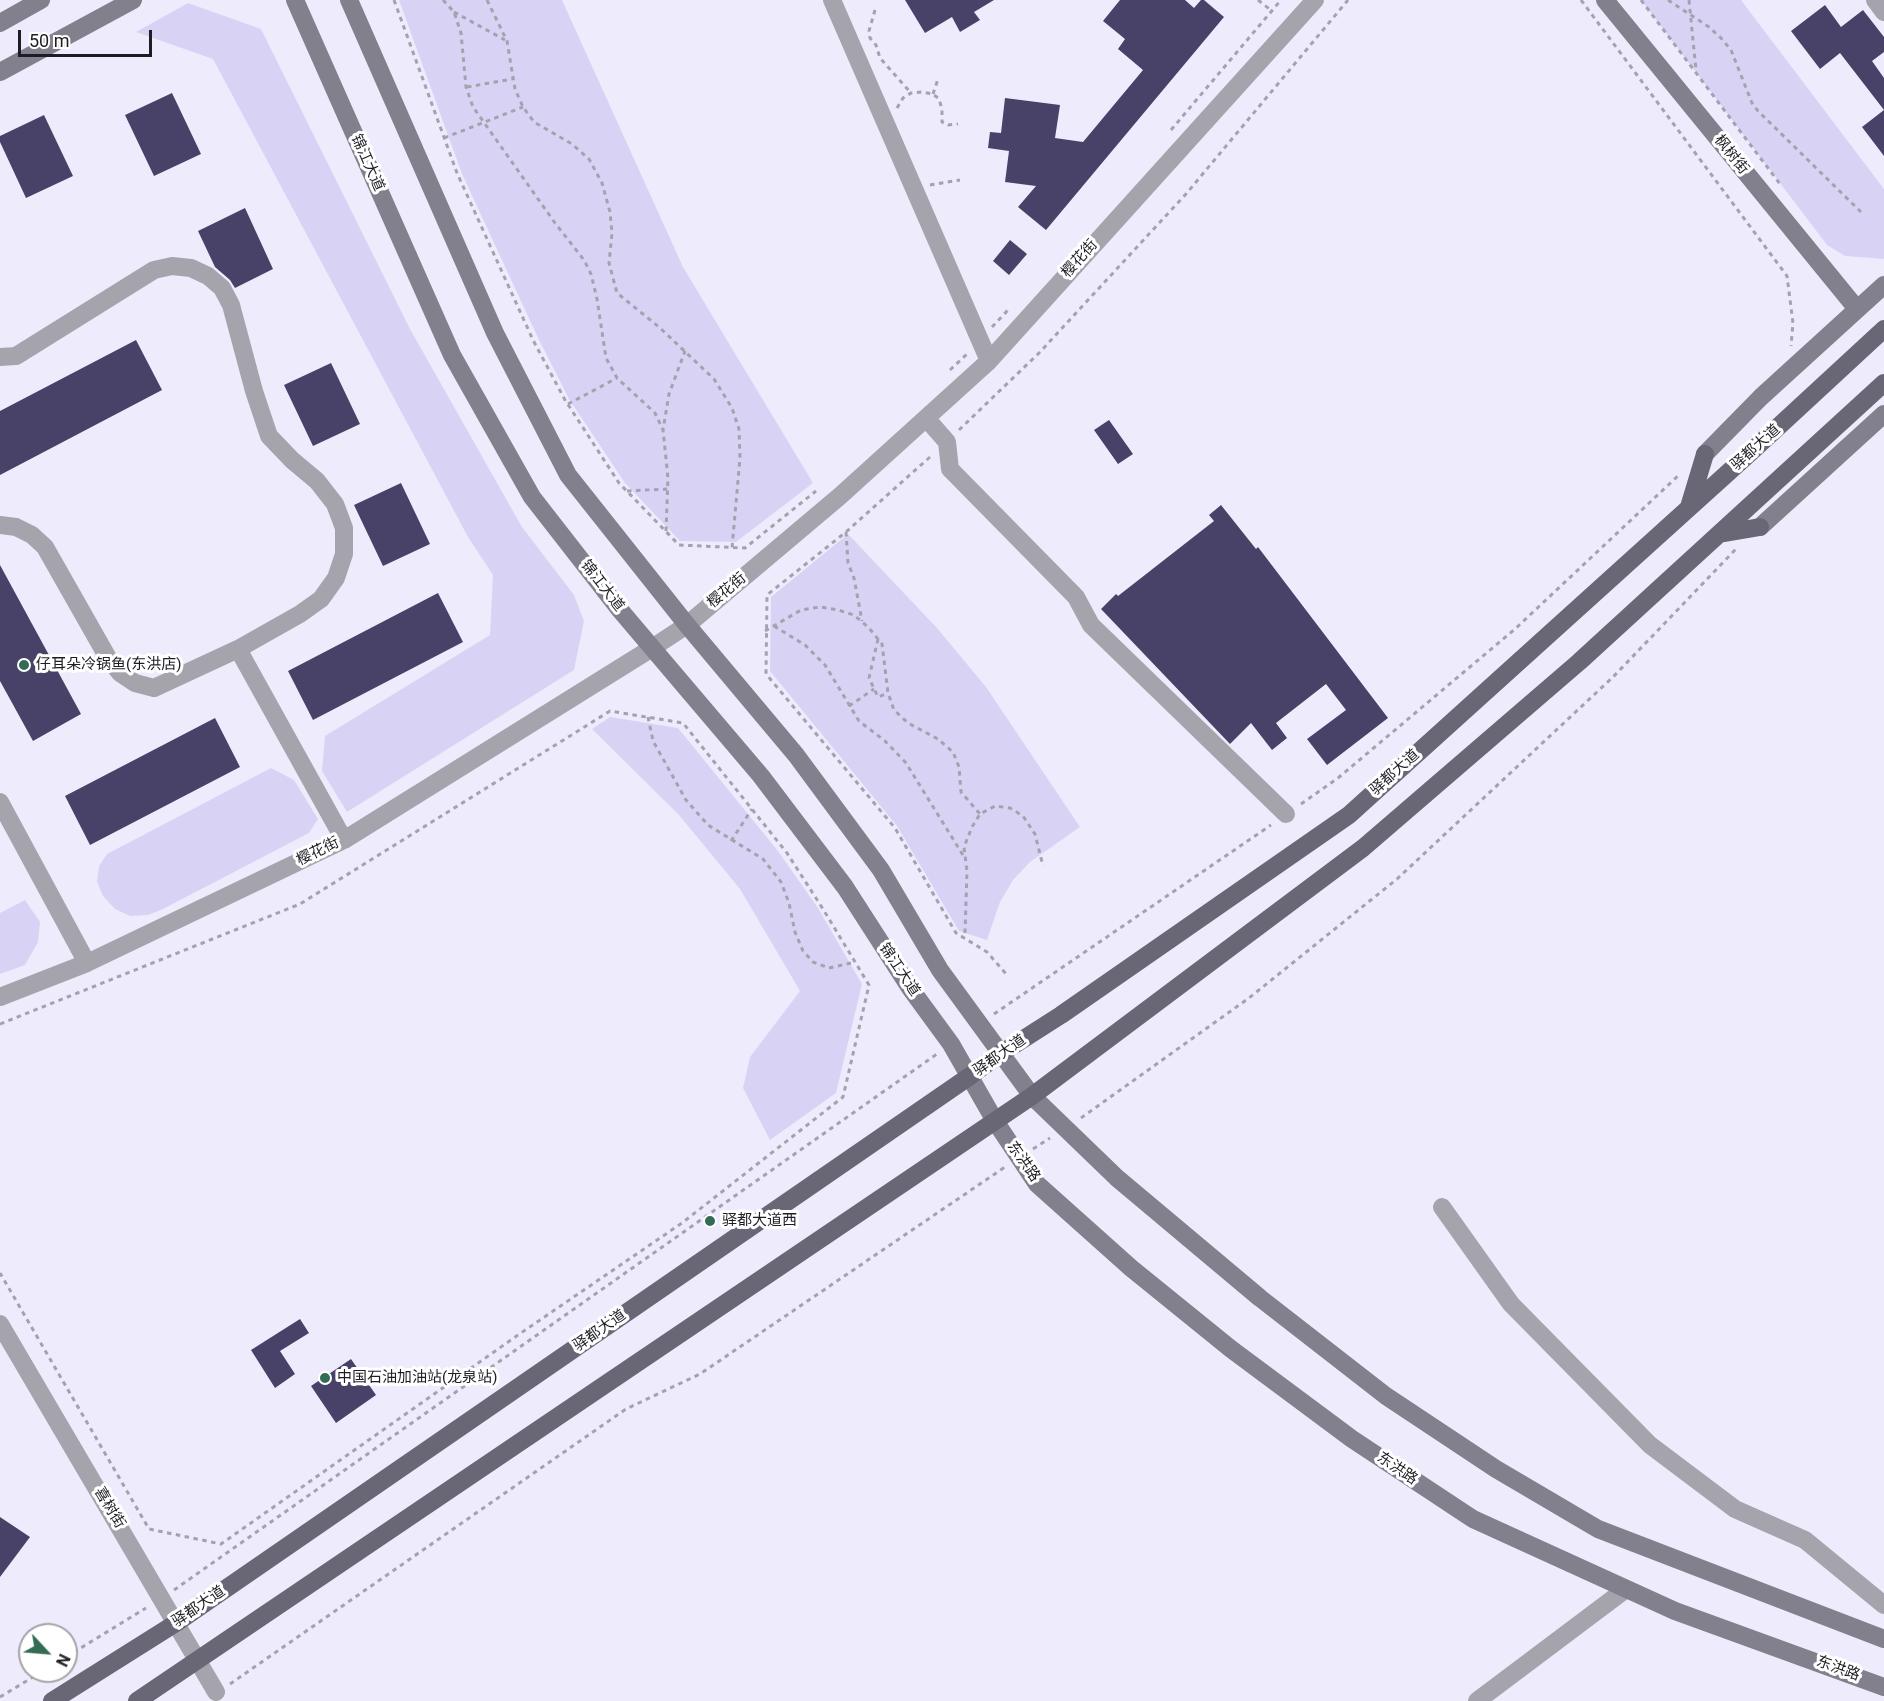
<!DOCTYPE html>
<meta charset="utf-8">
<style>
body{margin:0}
#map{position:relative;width:1884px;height:1701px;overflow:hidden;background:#eeecfc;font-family:Roboto,sans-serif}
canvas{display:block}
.north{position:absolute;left:18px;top:1623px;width:60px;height:60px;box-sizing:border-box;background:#fff;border:2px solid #a5a5a7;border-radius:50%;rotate:116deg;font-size:16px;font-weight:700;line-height:24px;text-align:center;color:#1e1d24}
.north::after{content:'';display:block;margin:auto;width:21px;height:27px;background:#326c55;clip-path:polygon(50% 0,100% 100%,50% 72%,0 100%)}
.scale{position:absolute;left:18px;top:30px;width:134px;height:27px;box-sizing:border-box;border:3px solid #1e1d24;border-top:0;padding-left:8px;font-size:18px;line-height:21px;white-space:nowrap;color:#1e1d24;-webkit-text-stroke:4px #fff;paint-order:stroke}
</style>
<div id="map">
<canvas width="1884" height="1701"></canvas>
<div class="north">N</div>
<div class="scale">50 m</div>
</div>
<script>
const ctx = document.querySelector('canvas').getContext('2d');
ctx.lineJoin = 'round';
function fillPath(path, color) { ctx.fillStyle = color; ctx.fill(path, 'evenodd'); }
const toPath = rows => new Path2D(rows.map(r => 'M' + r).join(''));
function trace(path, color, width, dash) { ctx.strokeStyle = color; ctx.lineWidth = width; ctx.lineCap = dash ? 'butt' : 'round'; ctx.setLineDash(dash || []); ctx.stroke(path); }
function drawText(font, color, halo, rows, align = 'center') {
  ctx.font = font + ' Roboto,"Noto Sans SC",sans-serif'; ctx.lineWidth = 6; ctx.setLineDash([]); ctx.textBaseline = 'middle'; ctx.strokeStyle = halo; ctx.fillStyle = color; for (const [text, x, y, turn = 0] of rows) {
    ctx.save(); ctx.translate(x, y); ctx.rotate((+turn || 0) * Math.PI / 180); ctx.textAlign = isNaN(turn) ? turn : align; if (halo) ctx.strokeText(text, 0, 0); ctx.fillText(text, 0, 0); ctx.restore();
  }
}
const green = toPath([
 [399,0,562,0,683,267,813,483,736,542,680,541,625,483,569,399,539,340,462,174],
 [1641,0,1741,0,1884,189,1884,259,1845,256,1827,245],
 [188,3,261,29,410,329,522,527,574,595,584,621,574,670,347,812,322,771,325,736,490,635,493,575,468,537,213,59,136,32],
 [848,534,937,628,986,687,1080,827,1030,862,1013,880,1000,902,987,940,959,931,897,826,770,671,771,597],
 [610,717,678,728,778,851,818,908,862,984,836,1093,770,1140,743,1088,750,1057,800,991,740,889,679,815,592,729],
 [271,768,294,780,318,819,309,833,163,909,148,915,130,916,115,909,103,896,97,882,99,866,107,854],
 [25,900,40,922,38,942,25,965,0,974,0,913]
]);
const building = toPath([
 [905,0,994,0,974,12,980,20,960,32,952,17,925,33],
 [1120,0,1185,0,1194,8,1201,0,1204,0,1224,17,1046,230,1018,207,1036,186,1005,182,1009,151,988,148,990,132,1001,133,1005,98,1060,105,1055,138,1083,142,1143,70,1118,49,1125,39,1103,21],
 [1825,5,1841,27,1863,10,1884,37,1884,52,1872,61,1884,78,1884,110,1840,53,1820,69,1791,31],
 [172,93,201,154,154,176,125,115],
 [1884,110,1884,156,1862,127],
 [44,115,73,176,26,198,0,142,0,136],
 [245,208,273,269,235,288,230,280,215,267,198,231],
 [1010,240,1027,254,1009,275,993,261],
 [136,340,162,390,0,475,0,411],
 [331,363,360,424,313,446,284,385],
 [1109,420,1133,454,1118,464,1094,430],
 [401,483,430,544,383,566,354,505],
 [1221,505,1256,549,1258,547,1388,718,1327,765,1307,739,1346,710,1326,684,1276,723,1287,738,1272,750,1251,723,1230,744,1101,609,1116,594,1118,596,1214,521,1209,515],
 [0,565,81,714,33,741,0,681],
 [438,593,463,642,313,720,288,671],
 [215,718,240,767,90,845,65,796],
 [300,1319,309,1333,280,1351,295,1374,275,1388,251,1350],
 [351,1359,376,1395,336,1423,311,1386],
 [0,1517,30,1537,0,1577]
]);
const path = toPath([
 [394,0,457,173,533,340,565,400,619,483,679,545,745,548,816,491],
 [443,0,454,12,461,33,466,87,473,107,555,223,584,260,591,274,597,299,606,358,617,378,655,413,663,430],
 [487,0,507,41,515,89,523,107,534,122,572,144,589,159,602,183,610,212,612,233,609,263,617,293,659,327,714,379,732,408,739,429,740,458,732,548],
 [1258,0,1272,11],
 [1581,0,1787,276,1793,323,1791,346],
 [1641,0,1780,184],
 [1668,0,1709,27,1721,38,1731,50,1752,103,1758,111,1861,212],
 [1689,0,1696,70],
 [875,10,869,31,870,38,876,45,880,58,911,93],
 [454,12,505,40],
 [467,87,512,79],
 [933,94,938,79],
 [897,108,903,98,911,93,922,92,933,94,939,99,942,109,942,122,948,125,958,124],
 [1171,130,1281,0],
 [444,138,523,107],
 [930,185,960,180],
 [992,327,1008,310],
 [950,370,967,354],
 [568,404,617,378],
 [959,430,1040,352,1186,194,1348,0],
 [930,457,846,532,767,595,766,674,895,828,956,933,987,952,1007,975],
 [627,491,667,489],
 [666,531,668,478,663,430,669,394,685,351],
 [846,532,848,563,854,578,862,621],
 [774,626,805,645,825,665,859,721,885,741,906,763,966,860],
 [765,631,801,610,820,607,838,610,854,615,869,628,882,644,888,693,894,710,908,723,938,739,953,752,959,767,961,792,980,814],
 [878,639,869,678,878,697,888,693],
 [849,706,874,689],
 [648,717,653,741,686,800,708,825,763,859,781,882,789,903,795,932,803,951,813,962,829,968,855,962],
 [1301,804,1338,778,1515,629,1680,474],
 [731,841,752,809],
 [965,933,967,871,964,847,972,827,980,814,995,806,1010,808,1023,816,1035,834,1043,866],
 [994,1014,1271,825],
 [0,1024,300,904,610,711,683,723,787,853,823,909,869,985,843,1097,682,1223,518,1335,221,1544,149,1529,0,1273],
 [1081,1118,1249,998,1397,879,1613,677,1736,549],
 [1033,1149,1050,1138],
 [174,1590,937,1054],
 [66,1657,146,1608],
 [230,1684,626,1409,700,1374,1005,1167],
 [0,1697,43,1671]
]);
const street = toPath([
 [832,0,989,361],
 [1875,0,1884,12],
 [0,357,16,356,154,270,172,266,191,268,208,276,222,288,231,305,254,391,269,436,292,460,317,481,335,504,344,528,344,554,336,578,321,599,300,614,238,649,154,688,135,683,120,673,108,658,45,547,32,535,16,527,0,525],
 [926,418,947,442,950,469,1076,597,1091,625,1286,814],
 [238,649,344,840],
 [0,802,87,963],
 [0,997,87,963,344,840,652,648,687,625,840,496,989,361,1315,0],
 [1442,1207,1511,1304,1650,1445,1735,1509,1805,1540,1884,1605],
 [0,1324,216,1692],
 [1477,1701,1626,1589]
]);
const secondary = toPath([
 [295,0,452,355,532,497,620,610,761,776,845,887,910,988,951,1044,995,1121,1037,1184,1131,1268,1231,1349,1352,1439,1473,1519,1675,1611,1884,1687],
 [349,0,495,333,568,475,687,625,796,755,881,870,940,970,1032,1096,1117,1178,1260,1298,1386,1396,1496,1469,1598,1529,1884,1639],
 [1605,0,1857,309],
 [0,23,41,0],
 [0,72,133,0],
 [1705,454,1761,397,1884,285],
 [1760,527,1884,414]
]);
const primary = toPath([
 [1689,507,1705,454],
 [1719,534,1760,527],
 [52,1701,176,1623,970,1076,1000,1054,1061,1015,1349,815,1752,451,1884,329],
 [137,1701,1032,1096,1363,848,1579,662,1884,383]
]);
const markers = [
 [24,665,6,"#326c55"],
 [710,1221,6,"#326c55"],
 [325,1378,6,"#326c55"]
];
const streetNames = [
 ["枫树街",1731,155,51],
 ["锦江大道",367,163,66],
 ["樱花街",1080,259,-48],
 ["驿都大道",1756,448,-42],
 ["锦江大道",602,586,52],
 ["樱花街",727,591,-40],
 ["驿都大道",1395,773,-42],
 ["樱花街",318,852,-26],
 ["锦江大道",899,970,56],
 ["驿都大道",1000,1056,-35],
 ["东洪路",1023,1162,55],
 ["驿都大道",600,1331,-35],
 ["东洪路",1397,1469,34],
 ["喜树街",109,1508,59],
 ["驿都大道",199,1607,-34],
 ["东洪路",1838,1669,20]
];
const poiNames = [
 ["仔耳朵冷锅鱼(东洪店)",36,665],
 ["驿都大道西",722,1221],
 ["中国石油加油站(龙泉站)",337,1378]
];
fillPath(green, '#d8d3f5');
fillPath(building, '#494268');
trace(path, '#a3a2ae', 3, [4.5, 4.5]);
trace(street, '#a5a4ac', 18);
trace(secondary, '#82808c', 18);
trace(primary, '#696776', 18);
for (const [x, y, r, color] of markers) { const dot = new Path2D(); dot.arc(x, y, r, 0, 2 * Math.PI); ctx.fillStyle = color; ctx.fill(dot); trace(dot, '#fff', 2); }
drawText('15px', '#1e1d24', '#fff', streetNames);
drawText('15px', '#1e1d24', '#fff', poiNames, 'left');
</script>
